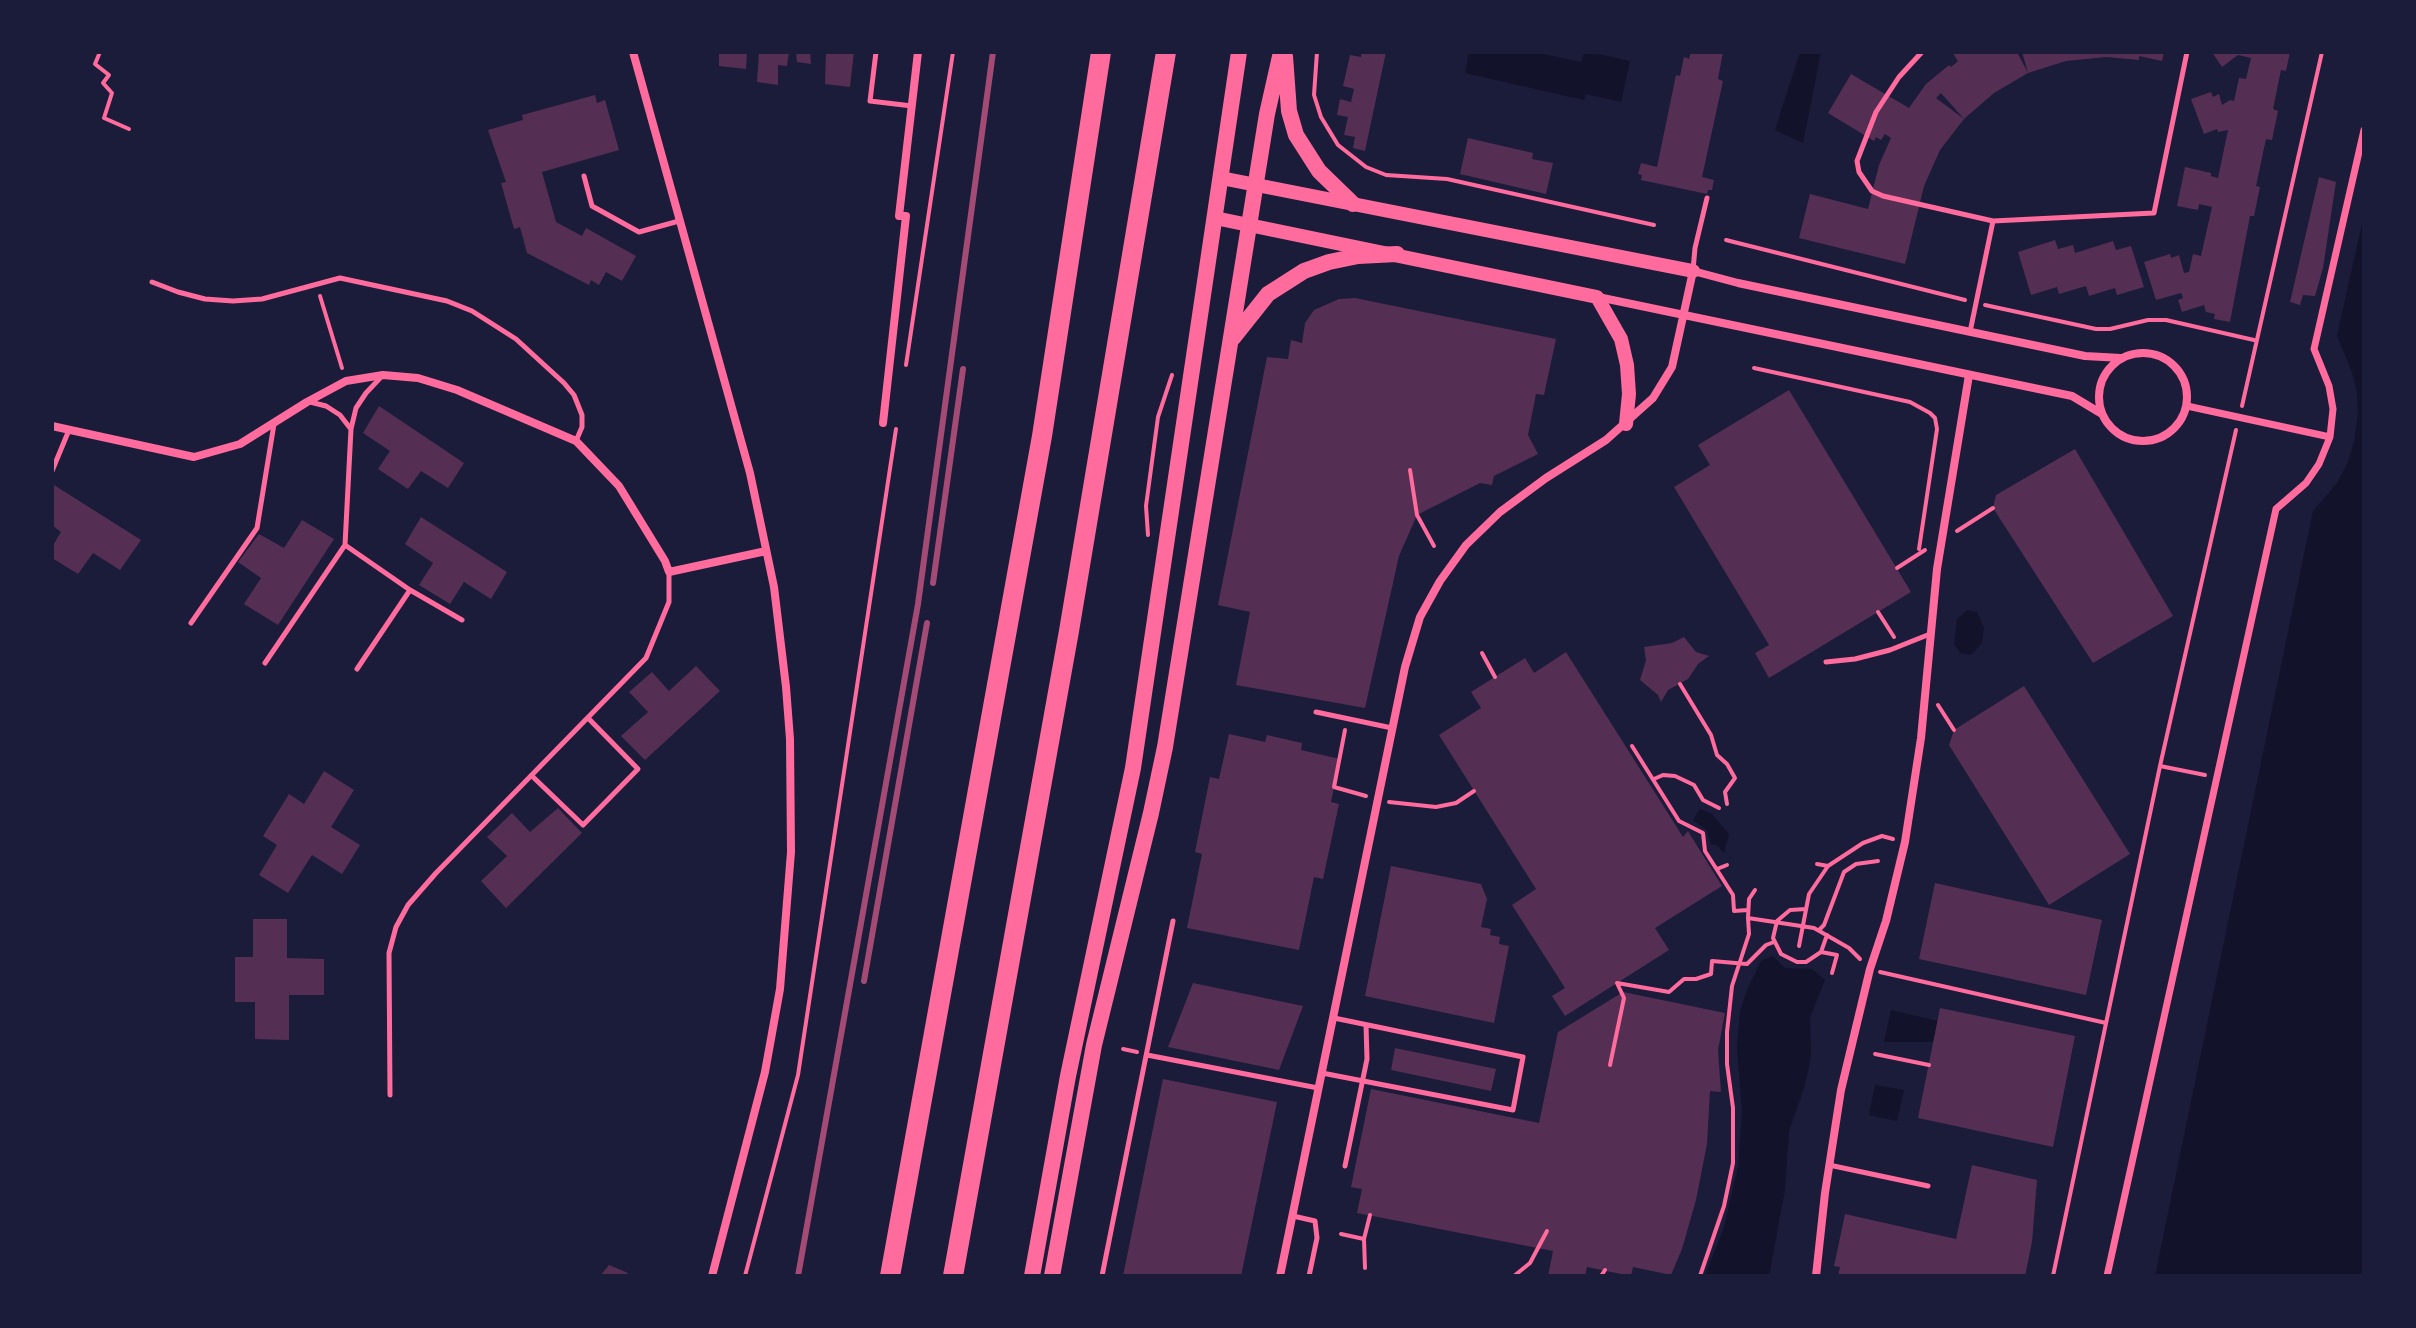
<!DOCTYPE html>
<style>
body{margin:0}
#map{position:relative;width:2416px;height:1328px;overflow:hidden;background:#1b1b3a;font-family:Figtree,sans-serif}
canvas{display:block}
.frame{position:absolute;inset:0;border:54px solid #1b1b3a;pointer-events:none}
</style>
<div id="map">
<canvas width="2416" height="1328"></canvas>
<div class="frame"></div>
</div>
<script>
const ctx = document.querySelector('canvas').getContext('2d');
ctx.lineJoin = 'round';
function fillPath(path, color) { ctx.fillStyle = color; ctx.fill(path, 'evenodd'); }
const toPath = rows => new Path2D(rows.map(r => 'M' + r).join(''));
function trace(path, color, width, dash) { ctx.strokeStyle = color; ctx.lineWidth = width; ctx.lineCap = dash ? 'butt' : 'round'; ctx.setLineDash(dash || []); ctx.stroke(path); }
const water = toPath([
 [1469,52,1534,52,1581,62,1584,52,1589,52,1630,61,1621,102,1586,94,1584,100,1465,73],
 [1800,52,1821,52,1803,143,1775,130],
 [2364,215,2364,1276,2155,1276,2313,511,2337,483,2348,462,2354,442,2358,414,2357,392,2352,372,2337,336],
 [1967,610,1977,612,1984,628,1982,643,1971,655,1960,653,1954,644,1957,619],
 [1700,809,1712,814,1729,834,1724,853,1717,845,1711,845,1707,830,1693,820],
 [1773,956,1785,968,1812,969,1825,980,1810,1018,1811,1056,1805,1085,1789,1131,1785,1190,1769,1276,1705,1276,1724,1227,1738,1167,1742,1112,1737,1047,1740,1011,1747,990,1761,961],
 [1891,1010,1938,1021,1933,1042,1884,1042],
 [1875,1085,1904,1090,1897,1121,1869,1115]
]);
const building = toPath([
 [719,52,747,52,746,69,719,66],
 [759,52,789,52,787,66,778,65,778,85,757,82],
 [796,52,810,52,811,64,797,62],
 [826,52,854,52,850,87,825,84],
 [1362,52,1386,52,1365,151,1353,148,1355,137,1344,135,1348,117,1337,115,1340,99,1351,102,1354,89,1343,86,1350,55,1361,57],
 [1691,52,1723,52,1718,79,1723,81,1702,177,1714,180,1712,190,1708,190,1707,194,1641,180,1642,175,1638,174,1641,163,1657,167,1676,75,1680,76,1684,57,1689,59],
 [1952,52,2017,52,2028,73,1994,93,1964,119,1941,93,1936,98,1964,119,1940,150,1924,186,1905,264,1799,238,1810,194,1868,209,1879,165,1891,138,1885,134,1881,140,1876,137,1874,141,1828,113,1851,74,1909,108,1926,84,1949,65,1951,67,1958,61],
 [2022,52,2164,52,2162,61,2139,56,2139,60,2106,57,2066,61,2028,73],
 [2212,52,2290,52,2286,71,2281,70,2273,109,2278,111,2272,140,2266,139,2256,186,2260,187,2254,216,2250,216,2230,322,2214,319,2215,314,2206,312,2204,305,2182,312,2178,300,2183,298,2181,293,2156,300,2144,262,2170,254,2171,258,2179,255,2184,273,2189,272,2193,254,2201,256,2212,207,2199,204,2198,210,2177,206,2185,167,2211,173,2211,176,2218,178,2228,130,2218,132,2217,129,2204,134,2191,99,2211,92,2213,97,2219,94,2222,105,2230,100,2234,101,2239,78,2246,79,2251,58,2238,55,2222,67],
 [595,95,597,103,605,100,619,150,542,172,556,222,582,236,586,228,636,256,622,281,606,272,599,285,591,280,589,285,527,253,520,227,514,229,501,183,506,182,488,130,523,120,522,115],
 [1468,138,1533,153,1532,159,1553,163,1546,194,1460,174],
 [2319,177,2336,182,2323,268,2315,296,2303,295,2300,305,2290,302],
 [2055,240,2058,249,2073,245,2075,253,2113,241,2116,250,2131,246,2144,287,2117,295,2115,288,2089,296,2086,286,2059,294,2057,287,2031,295,2018,252],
 [1355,298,1556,339,1544,395,1536,394,1528,435,1538,454,1494,476,1492,485,1480,483,1417,515,1399,556,1365,708,1236,685,1250,612,1218,605,1267,357,1288,359,1291,340,1302,343,1305,323,1314,310,1339,299],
 [1789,390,1911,592,1769,678,1755,653,1769,645,1674,487,1710,465,1698,445],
 [379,406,464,463,448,488,421,471,408,489,378,469,390,451,363,433],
 [2075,449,2173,616,2093,663,1993,508,1996,495],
 [54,485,141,540,120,570,93,553,78,574,52,558,52,547,61,532,52,525],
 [421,517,507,572,491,599,464,582,450,604,419,585,433,563,405,544],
 [302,520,334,539,278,625,244,604,261,578,238,562,259,534,284,548],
 [1684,637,1696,652,1709,656,1698,664,1688,679,1668,690,1661,702,1658,695,1640,680,1646,660,1644,647,1672,643],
 [1566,652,1683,837,1688,831,1722,886,1655,928,1669,950,1565,1016,1552,996,1565,988,1512,905,1536,889,1439,735,1481,708,1471,692,1525,658,1534,673],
 [696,666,720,691,645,760,621,736,648,712,629,692,652,672,669,691],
 [2024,686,2130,854,2049,905,1949,745,1954,730],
 [1229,734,1265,742,1267,735,1302,743,1301,750,1340,759,1331,802,1339,804,1323,879,1314,877,1299,950,1187,928,1202,854,1195,852,1210,777,1219,779],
 [324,771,354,790,331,827,360,845,342,874,312,855,288,893,259,875,277,845,263,836,289,794,304,804],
 [558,808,582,833,506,908,481,881,507,856,487,837,512,813,530,832],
 [1391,866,1481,884,1487,899,1481,927,1491,929,1490,935,1500,937,1499,944,1509,946,1494,1023,1365,996],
 [1935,883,2102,920,2086,995,1919,959],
 [253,919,287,919,287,958,324,959,324,995,289,995,289,1040,255,1039,255,1002,235,1002,235,957,253,957],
 [1193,983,1303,1006,1279,1070,1168,1047],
 [1623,992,1725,1013,1718,1050,1721,1092,1710,1091,1707,1144,1696,1200,1682,1249,1671,1275,1633,1267,1631,1276,1587,1267,1585,1276,1548,1276,1553,1251,1357,1213,1362,1189,1351,1187,1371,1089,1539,1123,1558,1032],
 [1940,1008,2075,1036,2053,1147,1918,1118],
 [1395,1048,1496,1069,1491,1091,1391,1070],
 [1163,1079,1277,1102,1241,1276,1123,1276],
 [1972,1165,2037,1180,2032,1242,2025,1276,1838,1276,1840,1267,1834,1266,1845,1214,1956,1239],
 [609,1265,628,1273,626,1276,600,1276]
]);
const path = toPath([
 [100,52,95,64,109,75,103,83,112,93,104,118,129,129],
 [1317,52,1314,95,1321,117,1338,145,1366,167,1386,175,1447,179,1654,225],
 [1726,240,1965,300],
 [320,296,342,368],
 [1985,305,2096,329,2110,329,2148,320,2166,320,2254,340],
 [906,365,953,52],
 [1754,368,1910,402,1930,413,1935,418,1937,429,1919,549],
 [2242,406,2322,52],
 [1410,470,1417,515,1434,546],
 [1957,531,1993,508],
 [1148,535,1146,506,1158,417,1172,375],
 [1897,568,1925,550],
 [1878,612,1894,637],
 [1482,653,1495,677],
 [1680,684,1711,735,1717,755,1727,764,1735,778,1725,792,1727,804],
 [1938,705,1954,730],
 [1345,730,1334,787,1366,796],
 [1632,746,1679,821,1703,833,1705,851,1733,895,1734,911,1748,910],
 [2160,766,2205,775],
 [1654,779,1663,775,1675,776,1694,785,1703,800,1719,808],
 [1389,802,1436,807,1456,803,1474,791],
 [1817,864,1828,866],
 [1717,869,1727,865],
 [1806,909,1790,910,1777,921,1773,938,1781,954,1797,962,1806,962,1821,952,1827,935],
 [1748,918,1749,899,1755,890],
 [1819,930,1824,925,1844,872,1856,864,1878,861],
 [1799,946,1809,894,1828,866,1863,843,1882,836,1893,839],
 [1821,952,1837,955,1832,973],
 [1880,972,2106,1023],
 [1617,983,1669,992,1684,979,1696,979,1711,974,1712,961,1747,964,1766,945,1774,942],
 [1123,1049,1137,1052],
 [1875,1054,1929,1065],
 [1610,1065,1624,998,1617,983],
 [1341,1234,1364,1239],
 [1365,1268,1364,1239,1370,1215],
 [745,1276,798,1075,896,429],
 [1514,1276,1530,1263,1547,1231],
 [1601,1276,1605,1270],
 [1700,1276,1724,1206,1733,1163,1733,1108,1727,1064,1727,1032,1732,986,1749,934,1748,918,1814,928,1849,948,1860,959],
 [2053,1276,2160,766,2236,430]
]);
const service = toPath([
 [876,52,870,101,912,106],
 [1922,52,1899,77,1876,112,1857,161,1859,172,1872,191,1883,196,1993,221,2154,213,2187,52],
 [584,176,592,206,639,232,679,221],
 [1693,270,1695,248,1707,198],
 [152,282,178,292,205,299,233,301,262,299,340,278,447,301,472,311,516,339,564,383,574,395,582,415,582,427,576,441],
 [1970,332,1993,221],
 [310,402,326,406,340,415,350,428],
 [52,471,69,430],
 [345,545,410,590,462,620],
 [191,623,257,528,274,424],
 [1826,662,1855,659,1890,650,1930,634],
 [265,663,345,545,351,429,356,408,366,393,382,376],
 [357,669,410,590],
 [1316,712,1392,728],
 [532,776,583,825,638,769,589,719],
 [1147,1055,1318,1088],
 [1322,1073,1513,1110,1523,1057,1334,1018],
 [390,1095,389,953,396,927,408,905,436,873,646,658,669,602,669,572],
 [1829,1165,1928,1186],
 [1345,1166,1367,1059,1366,1025],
 [1293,1216,1315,1221,1317,1238,1309,1276],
 [1102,1276,1173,921]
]);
const pedestrian = toPath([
 [2187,406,2330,437],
 [2107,1276,2276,509,2306,483,2319,464,2330,437,2333,409,2329,386,2314,349,2364,130]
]);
const minor = toPath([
 [633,52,750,473,774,587,786,687,790,739,791,852,780,989,765,1072,712,1276],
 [1598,297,2072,396,2102,414],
 '2099 397a44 44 0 1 1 88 0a44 44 0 1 1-88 0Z',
 [883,423,906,216,899,216,918,52],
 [52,426,194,457,240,444,307,402,346,381,383,375,418,378,457,390,576,441,619,486,665,561,669,572,766,551],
 [1280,1276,1405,667,1420,617,1440,581,1466,545,1500,512,1546,478,1606,440,1653,398,1672,367,1693,271,1738,283,2085,356,2121,358],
 [1816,1276,1825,1193,1841,1090,1870,969,1886,921,1905,842,1921,738,1937,569,1969,375]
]);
const tertiary = toPath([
 [1221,178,1693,271],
 [1215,218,1597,297,1621,339,1627,365,1629,394,1626,424]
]);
const secondary = toPath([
 [1285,56,1289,111,1296,135,1319,171,1353,204],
 [1233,338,1268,294,1304,271,1329,262,1358,256,1397,254],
 [1032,1276,1068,1076,1133,768,1239,52],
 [1052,1276,1094,1045,1151,813,1165,747,1267,114,1281,52]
]);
const motorway = toPath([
 [890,1276,1042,436,1101,52],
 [953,1276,1069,631,1166,52]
]);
const rail = toPath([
 [933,583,963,369],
 [864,981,927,623],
 [798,1276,918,604,993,52]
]);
fillPath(water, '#12122b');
fillPath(building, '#542f53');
trace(path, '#ff6b9d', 4);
trace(service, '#ff6b9d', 5);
trace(pedestrian, '#ff6b9d', 7);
trace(minor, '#ff6b9d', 8);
trace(tertiary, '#ff6b9d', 14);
trace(secondary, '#ff6b9d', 16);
trace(motorway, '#ff6b9d', 20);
trace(rail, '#a44b75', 6);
</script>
